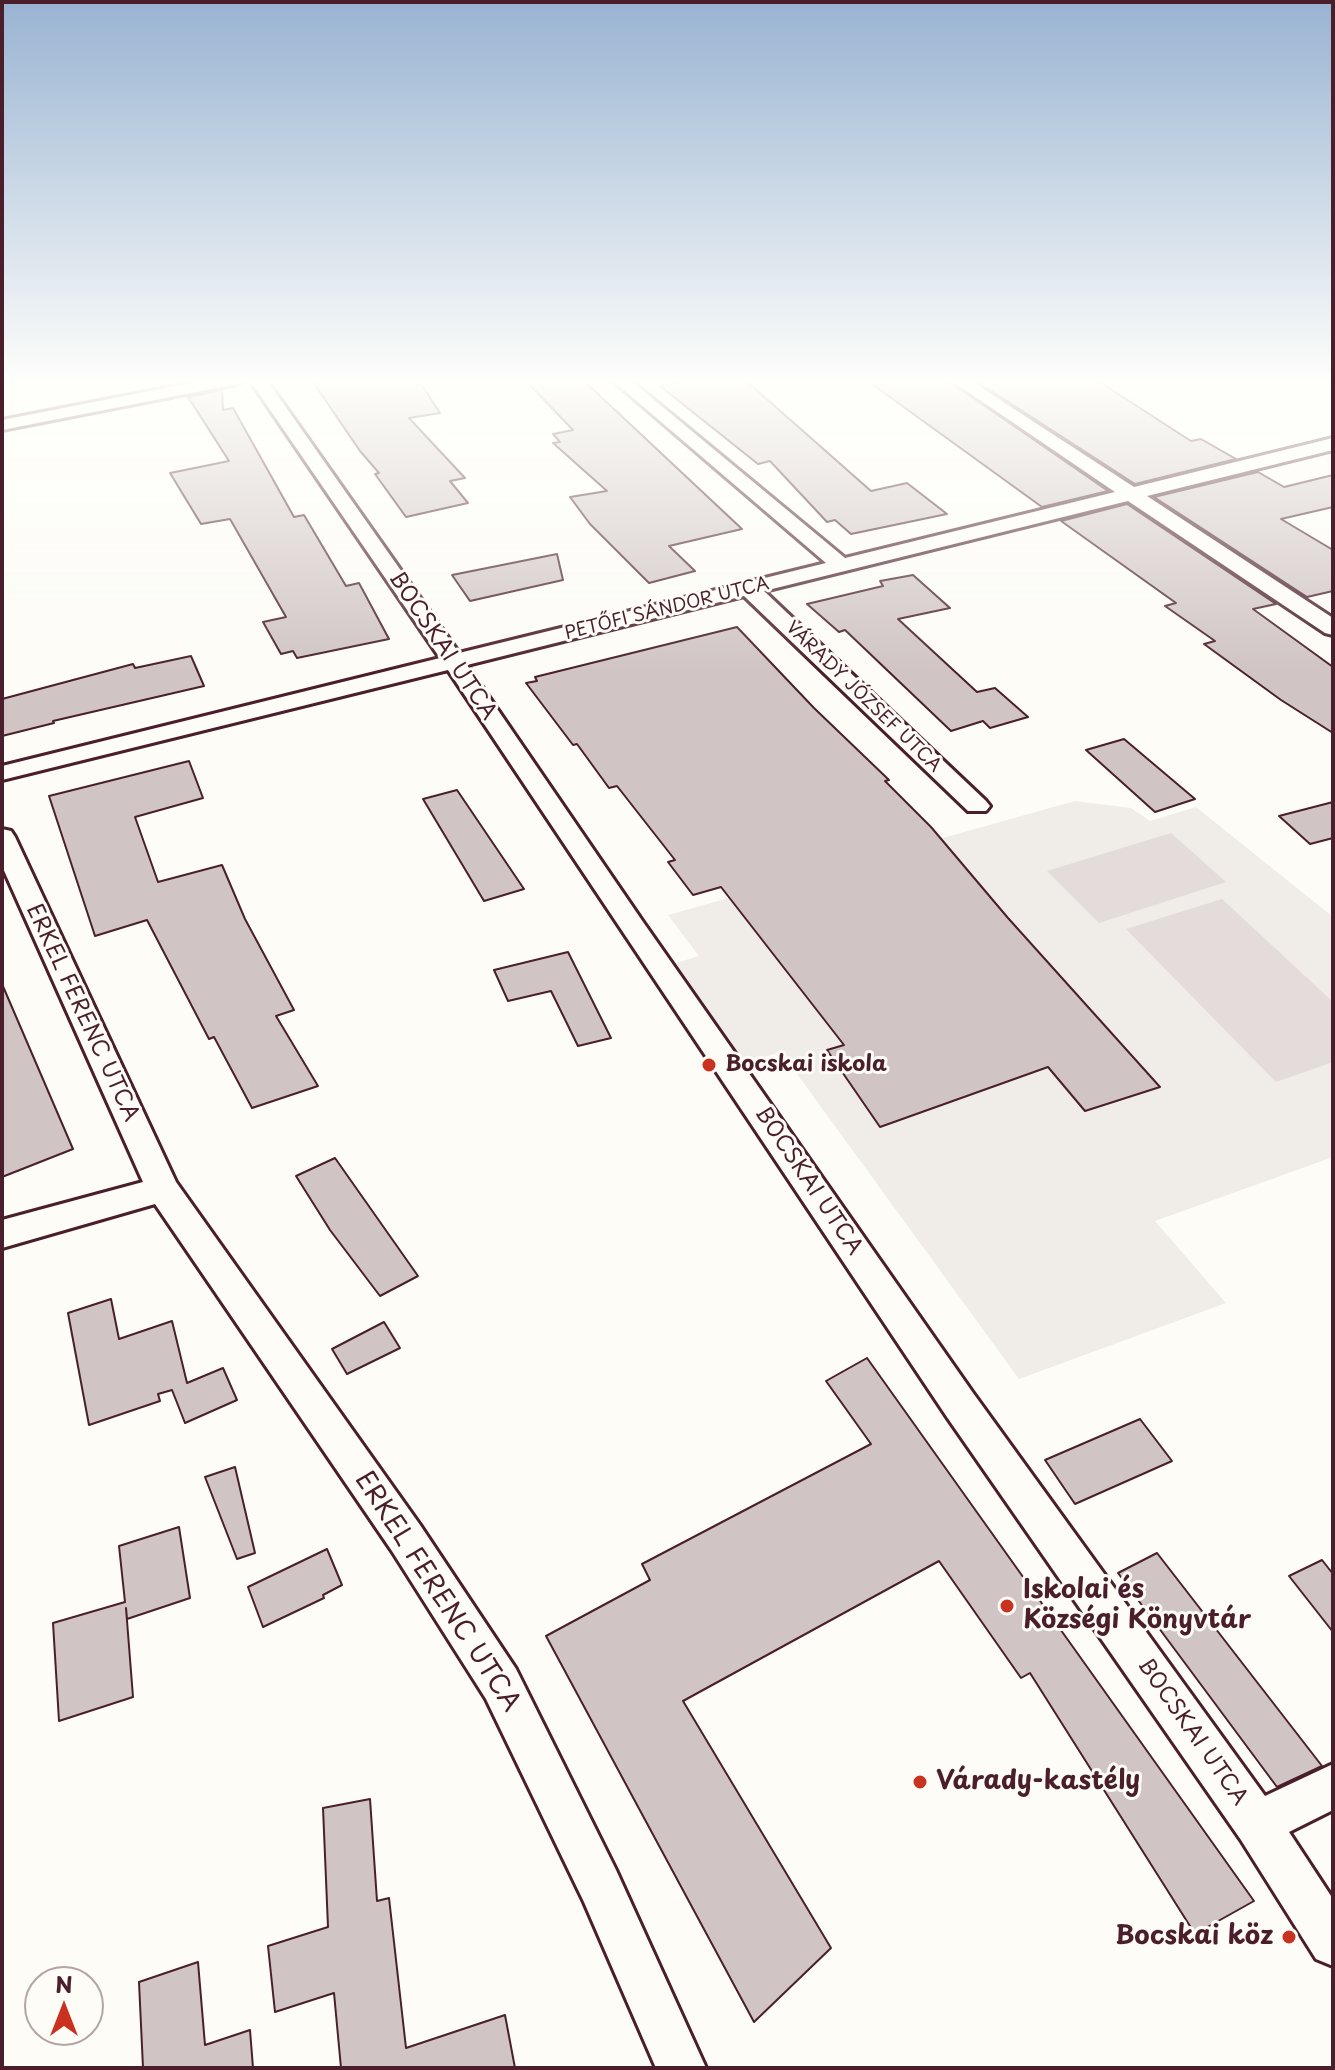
<!DOCTYPE html>
<meta charset="utf-8">
<style>
body{margin:0}
#map{position:relative;width:1335px;height:2070px;overflow:hidden;background:#fdfcf7;font-family:"Playpen Sans",sans-serif}
canvas{display:block}
.frame{position:absolute;inset:0;border:4px solid #4a1f2b;pointer-events:none}
.north{position:absolute;left:24px;top:1966px;width:80px;height:80px;box-sizing:border-box;background:#fdfcf7;border:2px solid #b5a4a5;border-radius:50%;rotate:0deg;font-size:22px;font-weight:700;line-height:32px;text-align:center;color:#4a1f2b}
.north::after{content:'';display:block;margin:auto;width:28px;height:36px;background:#c8321e;clip-path:polygon(50% 0,100% 100%,50% 72%,0 100%)}
</style>
<div id="map">
<canvas width="1335" height="2070"></canvas>
<div class="frame"></div>
<div class="north">N</div>
</div>
<script>
const ctx = document.querySelector('canvas').getContext('2d');
ctx.lineJoin = 'round';
function fillPath(path, color) { ctx.fillStyle = color; ctx.fill(path, 'evenodd'); }
const toPath = rows => new Path2D(rows.map(r => 'M' + r).join(''));
function trace(path, color, width, dash) { ctx.strokeStyle = color; ctx.lineWidth = width; ctx.lineCap = dash ? 'butt' : 'round'; ctx.setLineDash(dash || []); ctx.stroke(path); }
function drawText(font, color, halo, rows, align = 'center') {
  ctx.font = font + ' "Playpen Sans",sans-serif'; ctx.lineWidth = 6; ctx.setLineDash([]); ctx.textBaseline = 'middle'; ctx.strokeStyle = halo; ctx.fillStyle = color; for (const [text, x, y, turn = 0] of rows) {
    ctx.save(); ctx.translate(x, y); ctx.rotate((+turn || 0) * Math.PI / 180); ctx.textAlign = isNaN(turn) ? turn : align; if (halo) ctx.strokeText(text, 0, 0); ctx.fillText(text, 0, 0); ctx.restore();
  }
}
const built = toPath([
 [1075,801,1131,808,1150,821,1196,807,1333,917,1333,1157,1155,1221,1226,1303,1019,1379,781,1052,745,1063,676,963,699,956,668,915]
]);
const green = toPath([
 [1171,833,1226,882,1099,923,1047,871],
 [1222,899,1333,1002,1333,1062,1276,1082,1126,929]
]);
const building = toPath([
 [311,379,418,379,440,413,409,418,465,478,450,481,468,503,406,517,375,474,379,473,360,451,311,379],
 [524,379,582,379,742,529,669,546,695,571,649,583,590,524,570,497,607,491,553,443,560,442,553,434,573,430,524,379],
 [696,379,744,379,871,491,907,483,947,514,851,534,835,520,827,522,770,461,758,464,660,386,696,379],
 [865,379,946,379,1108,491,1042,507,865,379],
 [973,379,1095,379,1191,441,1201,439,1236,459,1135,484,973,379],
 [222,390,223,410,233,408,294,517,304,515,346,586,359,583,389,639,297,658,293,651,281,654,263,622,286,617,230,519,201,524,170,473,229,461,188,397,222,390],
 [1258,472,1284,487,1333,475,1333,507,1281,519,1333,550,1333,591,1307,597,1154,497,1258,472],
 [1127,504,1276,604,1253,609,1333,667,1333,733,1281,700,1204,644,1215,641,1165,606,1176,603,1061,521,1127,504],
 [557,554,563,580,470,601,452,575,557,554],
 [913,575,950,608,898,619,977,692,995,688,1028,717,990,728,983,721,951,731,845,630,839,632,807,604,883,586,880,581,913,575],
 [737,627,814,708,889,780,885,781,931,827,1008,918,1160,1087,1085,1111,1048,1067,880,1127,827,1050,844,1045,721,887,693,895,668,862,675,860,617,786,609,788,577,744,573,745,526,683,537,681,535,677,737,627],
 [191,656,204,686,53,721,54,723,2,736,2,699,133,664,135,668,191,656],
 [1124,739,1195,799,1155,812,1086,750,1124,739],
 [189,761,203,798,135,817,158,882,222,865,245,919,294,1010,276,1016,318,1086,252,1108,214,1037,209,1039,147,920,95,936,49,796,189,761],
 [457,790,524,889,484,901,423,799,457,790],
 [1333,802,1333,838,1310,844,1279,816,1333,802],
 [568,952,611,1038,578,1046,551,991,508,1001,494,970,568,952],
 [2,984,73,1149,2,1177,2,984],
 [335,1158,418,1276,380,1296,330,1230,296,1176,335,1158],
 [111,1299,119,1339,172,1321,187,1383,223,1368,237,1400,185,1423,172,1390,158,1394,160,1401,89,1425,68,1313,111,1299],
 [384,1322,400,1348,347,1374,332,1349,384,1322],
 [867,1358,1254,1901,1195,1934,1030,1673,1021,1678,939,1561,683,1701,831,1948,754,2022,546,1636,650,1580,642,1564,871,1444,826,1381,867,1358],
 [1140,1419,1172,1461,1075,1504,1045,1460,1140,1419],
 [235,1467,255,1553,237,1559,205,1477,235,1467],
 [179,1527,190,1598,127,1619,126,1608,133,1697,59,1721,53,1623,125,1602,119,1546,179,1527],
 [327,1549,342,1585,323,1595,324,1598,263,1627,248,1587,327,1549],
 [1157,1553,1322,1766,1277,1787,1118,1573,1157,1553],
 [1322,1560,1333,1574,1333,1632,1289,1576,1322,1560],
 [370,1799,377,1901,389,1898,406,2048,505,2015,515,2068,341,2068,334,1993,275,2012,268,1946,328,1927,323,1808,370,1799],
 [198,1962,205,2045,250,2030,253,2068,143,2068,139,1982,198,1962]
]);
const street = toPath([
 [211,379,246,379,237,384,2,430,2,420,211,379],
 [249,379,266,379,459,653,826,563,611,379,629,379,845,558,1115,492,949,379,968,379,1134,487,1333,438,1333,450,1147,496,1333,618,1333,635,1325,633,1128,501,764,591,986,801,990,806,986,811,968,811,744,596,467,665,643,922,973,1393,1265,1796,1333,1764,1333,1810,1289,1832,1333,1899,1333,1966,1316,1959,1241,1840,947,1417,448,670,2,780,2,766,440,658,249,379],
 [2,829,11,831,15,837,176,1182,420,1525,516,1669,616,1870,706,2068,656,2068,584,1902,486,1699,392,1551,155,1204,2,1248,2,1220,143,1182,2,866,2,829]
]);
const markers = [
 [709,1065,8,"#c8321e"],
 [1007,1606,8,"#c8321e"],
 [920,1782,8,"#c8321e"],
 [1289,1937,8,"#c8321e"]
];
const farStreetnames = [
 ["PETŐFI SÁNDOR UTCA",667,609,-14],
 ["VÁRADY JÓZSEF UTCA",863,697,44]
];
const streetNames = [
 ["BOCSKAI UTCA",442,646,56],
 ["ERKEL FERENC UTCA",82,1013,65],
 ["BOCSKAI UTCA",808,1181,56],
 ["BOCSKAI UTCA",1192,1732,55]
];
const poiNames = [
 ["Bocskai iskola",725,1065]
];
const nearPoinames = [
 ["Iskolai és",1023,1591],
 ["Községi Könyvtár",1023,1621],
 ["Várady-kastély",936,1782],
 ["Bocskai köz",1273,1937,"right"]
];
const nearStreetnames = [
 ["ERKEL FERENC UTCA",437,1592,57]
];
fillPath(built, '#f0ece8');
fillPath(green, '#e3dcda');
fillPath(building, '#d0c5c4');
trace(building, '#4a1f2b', 2);
trace(street, '#4a1f2b', 6);
fillPath(street, '#fdfcf7');
const sky = ctx.createLinearGradient(0, 0, 0, 669);
sky.addColorStop(0, '#98b3d2');
sky.addColorStop(0.57, '#fefefb');
sky.addColorStop(1, '#fefefb00');
ctx.fillStyle = sky;
ctx.fillRect(0, 0, 1335, 669);
for (const [x, y, r, color] of markers) { const dot = new Path2D(); dot.arc(x, y, r, 0, 2 * Math.PI); ctx.fillStyle = color; ctx.fill(dot); trace(dot, '#fdfcf7', 3); }
drawText('18px', '#4a1f2b', '#fdfcf7', farStreetnames);
drawText('22px', '#4a1f2b', '#fdfcf7', streetNames);
drawText('bold 22px', '#4a1f2b', '#fdfcf7', poiNames, 'left');
drawText('bold 26px', '#4a1f2b', '#fdfcf7', nearPoinames, 'left');
drawText('26px', '#4a1f2b', '#fdfcf7', nearStreetnames);
</script>
